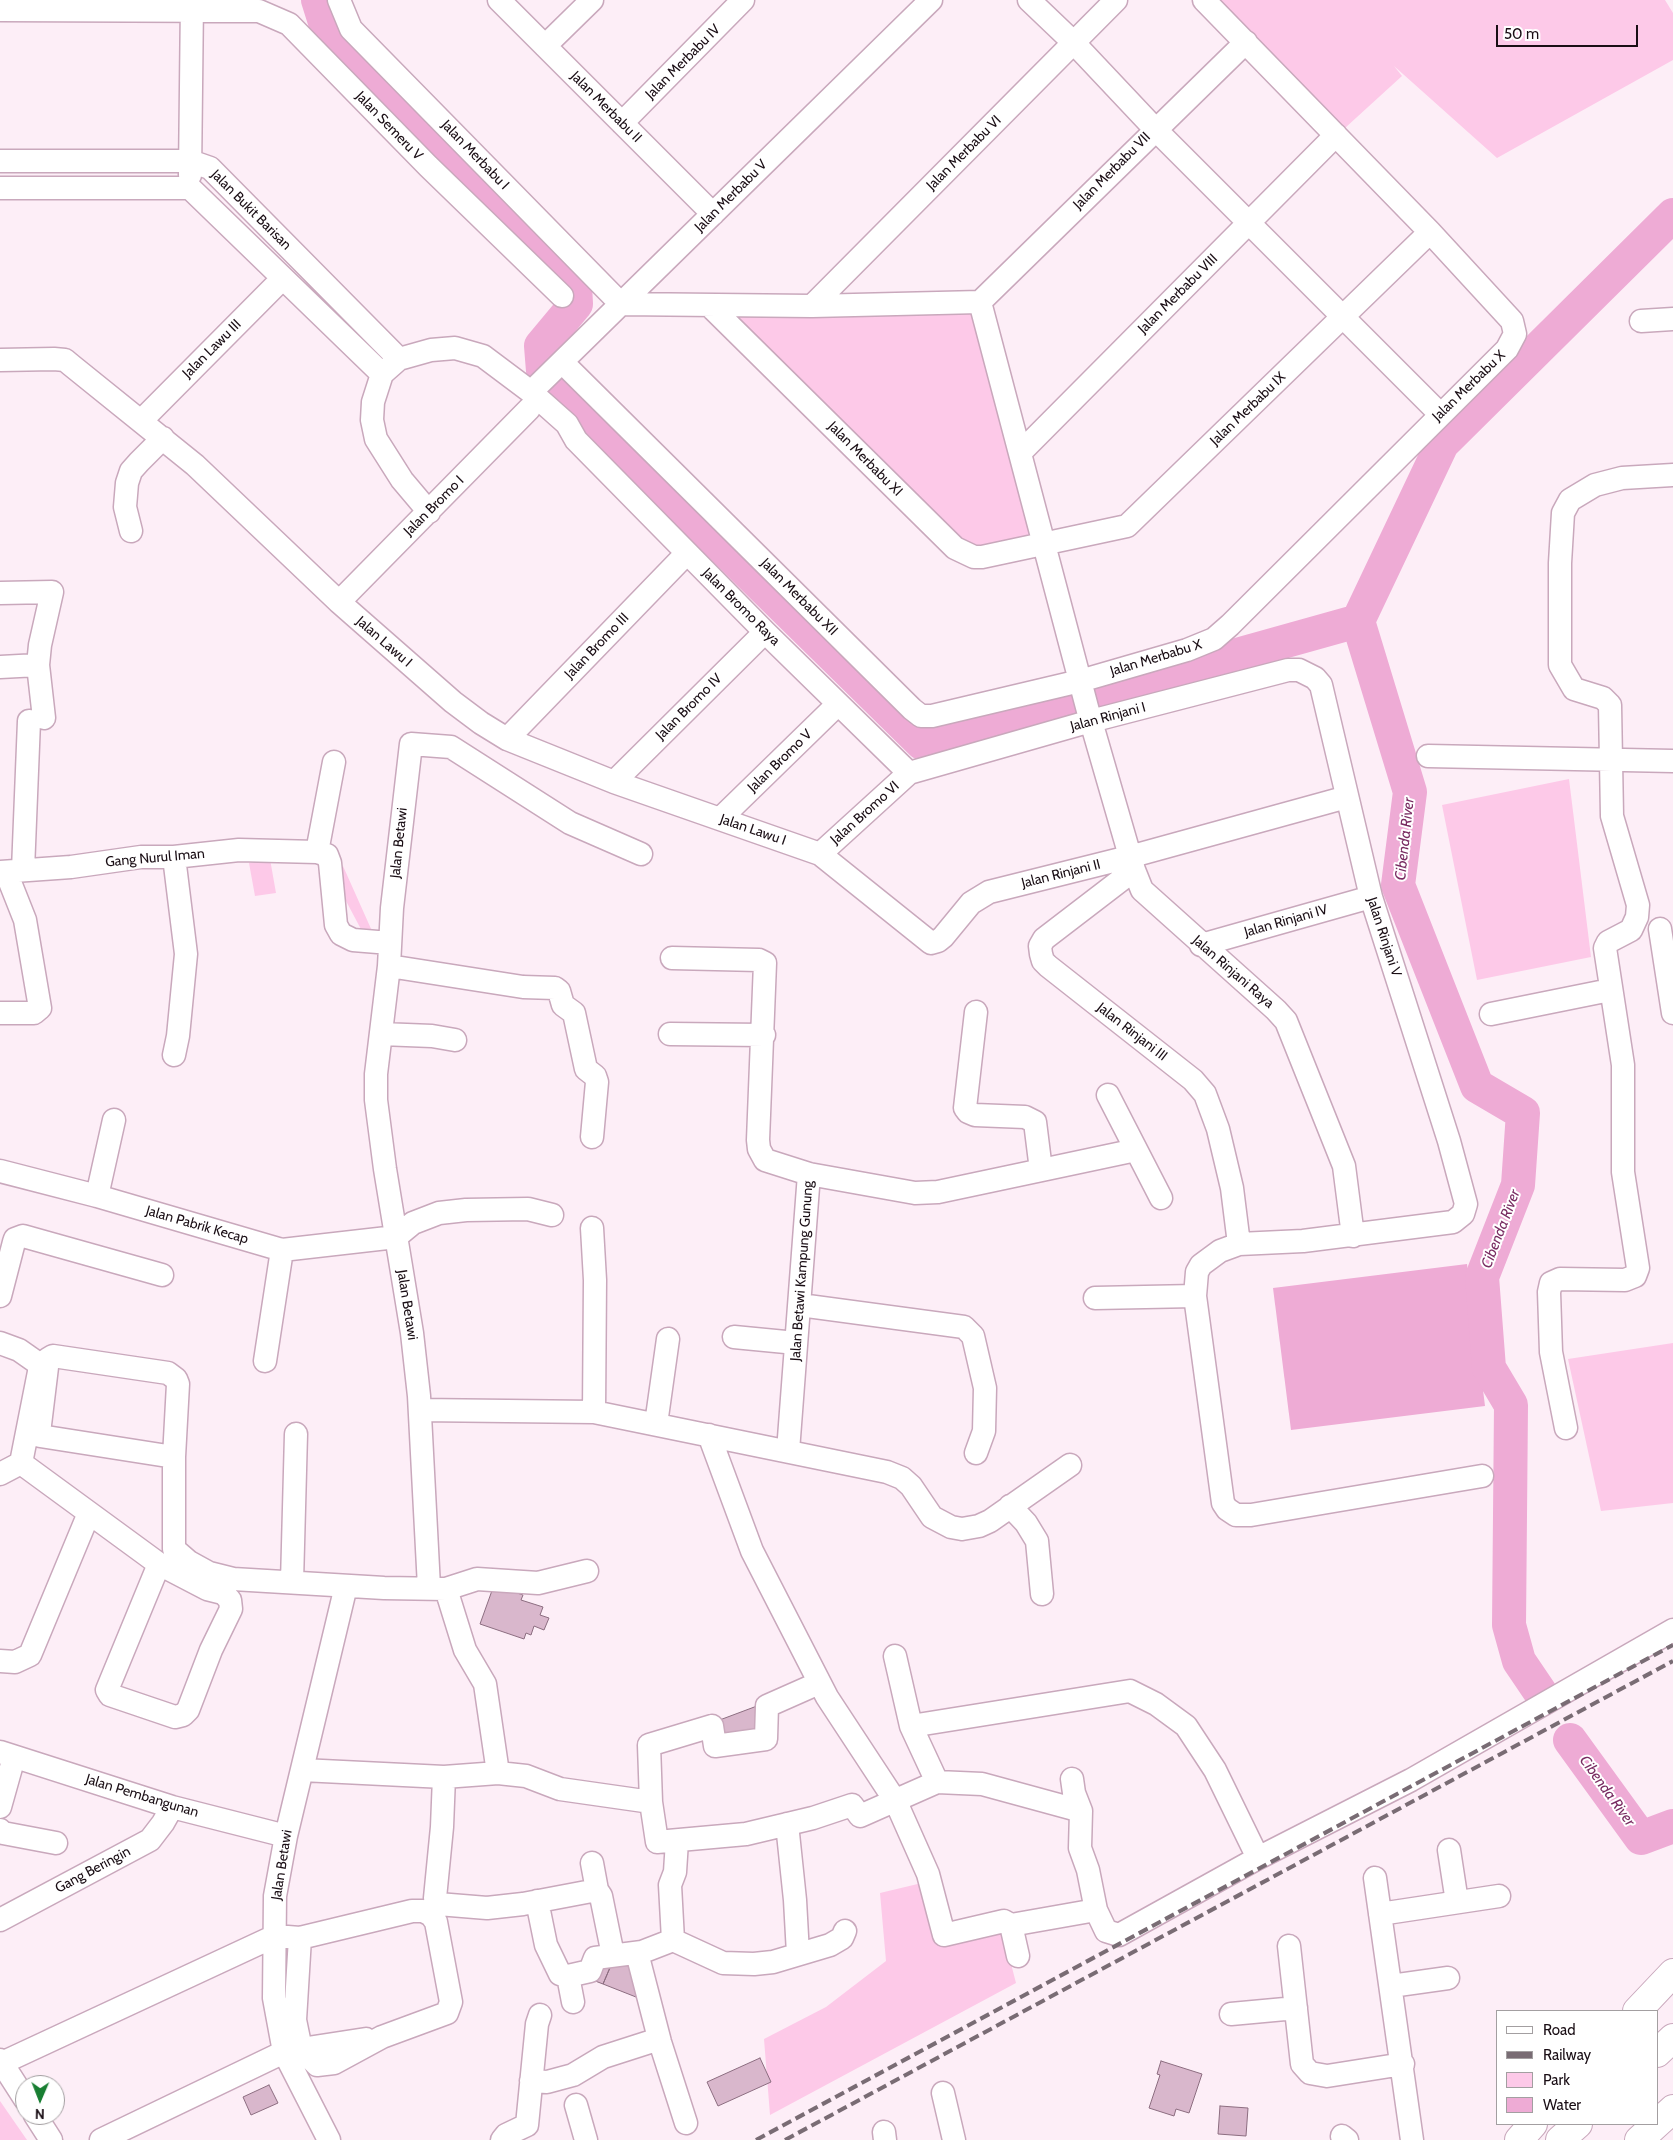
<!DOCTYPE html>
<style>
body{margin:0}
#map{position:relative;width:1673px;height:2140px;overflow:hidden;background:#fdeef7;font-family:Cabin,sans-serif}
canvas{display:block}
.legend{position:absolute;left:1496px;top:2010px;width:162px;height:115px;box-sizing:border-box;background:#fff;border:1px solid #a39fa1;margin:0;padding:6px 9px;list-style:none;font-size:15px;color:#1a0e15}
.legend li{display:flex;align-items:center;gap:10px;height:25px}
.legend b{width:25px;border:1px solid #a39fa1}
.north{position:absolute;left:15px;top:2075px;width:50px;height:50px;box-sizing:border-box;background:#fff;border:1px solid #a39fa1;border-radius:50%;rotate:181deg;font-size:14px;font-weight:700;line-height:20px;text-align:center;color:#1a0e15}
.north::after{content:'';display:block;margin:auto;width:18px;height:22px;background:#187e32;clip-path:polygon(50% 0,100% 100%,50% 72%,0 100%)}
.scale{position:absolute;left:1496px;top:25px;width:142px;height:22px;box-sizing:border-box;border:2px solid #1a0e15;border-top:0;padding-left:6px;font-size:15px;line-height:18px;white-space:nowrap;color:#1a0e15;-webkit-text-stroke:4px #fff;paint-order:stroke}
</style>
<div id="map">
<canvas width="1673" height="2140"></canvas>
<ul class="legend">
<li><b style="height:6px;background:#fff"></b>Road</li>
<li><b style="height:6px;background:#796c74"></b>Railway</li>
<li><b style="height:14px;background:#fdc9e8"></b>Park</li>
<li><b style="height:14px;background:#eeabd5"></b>Water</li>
</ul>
<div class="north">N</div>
<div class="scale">50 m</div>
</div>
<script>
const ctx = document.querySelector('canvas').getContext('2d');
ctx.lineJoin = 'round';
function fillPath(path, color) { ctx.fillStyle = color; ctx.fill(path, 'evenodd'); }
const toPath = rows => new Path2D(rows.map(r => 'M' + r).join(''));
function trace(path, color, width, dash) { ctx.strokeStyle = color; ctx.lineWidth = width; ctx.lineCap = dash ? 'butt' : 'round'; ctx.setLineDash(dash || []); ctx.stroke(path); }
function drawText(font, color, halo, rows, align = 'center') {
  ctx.font = font + ' Cabin,sans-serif'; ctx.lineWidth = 4; ctx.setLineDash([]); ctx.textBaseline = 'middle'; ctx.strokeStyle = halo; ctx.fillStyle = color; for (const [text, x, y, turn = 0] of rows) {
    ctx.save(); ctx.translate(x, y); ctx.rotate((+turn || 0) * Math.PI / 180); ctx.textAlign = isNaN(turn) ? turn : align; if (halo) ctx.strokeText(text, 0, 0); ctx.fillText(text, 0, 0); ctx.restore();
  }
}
const green = toPath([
 [1214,0,1665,0,1673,13,1673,60,1497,158,1394,66,1402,76,1345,128],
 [973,309,1034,538,971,549,730,316],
 [1569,779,1591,957,1477,980,1442,805],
 [270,859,276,893,255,896,249,863],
 [343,866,372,931,363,933,337,884],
 [1673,1343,1673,1503,1601,1511,1568,1359],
 [926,1882,942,1941,1002,1929,1016,1983,770,2115,764,2039,826,2007,886,1961,880,1893],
 [0,2101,27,2140,0,2140]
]);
const water = toPath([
 [1467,1264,1485,1406,1291,1430,1273,1288]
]);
const river = toPath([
 [318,0,329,35,575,285,576,304,541,346,543,371,922,743,1358,621,1442,444,1673,215],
 [1358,621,1410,792,1398,885,1477,1086,1523,1113,1518,1185,1482,1277,1489,1368,1511,1405,1509,1625,1519,1661,1540,1692],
 [1570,1740,1641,1838,1673,1826]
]);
const building = toPath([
 [494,1585,523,1595,521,1600,543,1607,540,1615,549,1618,544,1630,534,1626,531,1635,526,1633,524,1639,480,1624,494,1585],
 [757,1706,763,1738,719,1744,717,1721,757,1706],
 [615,1956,641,1970,644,1979,636,1997,603,1984,615,1956],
 [615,1956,603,1984,590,1979,615,1956],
 [760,2058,771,2082,718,2106,707,2082,760,2058],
 [1161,2061,1202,2074,1189,2113,1176,2109,1174,2116,1149,2108,1160,2075,1157,2074,1161,2061],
 [269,2085,278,2103,251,2115,243,2097,269,2085],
 [1220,2106,1248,2108,1246,2136,1218,2134,1220,2106]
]);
const minor = toPath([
 [339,0,351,29,621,304,812,306,980,302],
 [499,0,713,214],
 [1029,0,1073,42,1155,129,1440,414],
 [0,10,259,11,289,24,428,166,562,296],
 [545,46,592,0],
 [622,123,743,0],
 [0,161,190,161,210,168,399,359],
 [190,175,192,0],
 [0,188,190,188,382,374],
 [980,302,1088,711,1134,870,1142,890,1276,1010,1286,1021,1344,1166,1353,1236],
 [980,302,1246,42],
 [710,306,955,548,974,557,982,557,1127,526,1430,232],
 [812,306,1116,0],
 [1641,321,1673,319],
 [0,360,54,359,65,360,71,365,195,465,339,602,453,702,481,723,507,739,614,782,820,854,931,943,938,941,943,937,971,903,989,892,1129,857,1347,797],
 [562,362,912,709,921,716,932,716,1080,681,1187,650,1214,639,1230,625,1507,349,1515,334,1512,321,1430,232,1204,0],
 [531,392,931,0],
 [141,421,283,278],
 [1020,453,1336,135],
 [429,512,402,480,376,439,372,420,373,402,382,374,399,359,431,350,455,348,483,356,531,392,567,424,576,440,765,632,909,773],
 [131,531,125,507,127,483,131,471,139,462,163,438],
 [0,593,52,592,40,645,38,665,44,718],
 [339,602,529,409],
 [0,667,38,665],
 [507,739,687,553],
 [1428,756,1673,761],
 [614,782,765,632],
 [721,818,838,704],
 [317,852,334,762],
 [820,854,909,773,1091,721,1288,670,1299,670,1315,678,1321,685,1371,897,1449,1141,1466,1204,1463,1214,1453,1222,1303,1241,1239,1244,1220,1251,1201,1265,1197,1272,1195,1296,1223,1503,1227,1509,1236,1515,1251,1515,1482,1476],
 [23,870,29,721],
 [1134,870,1044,939,1040,946,1041,954,1043,961,1048,966,1193,1080,1205,1094,1218,1129,1232,1188,1239,1244],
 [0,872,71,867,141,857,174,857,239,850,317,852,327,855,330,863,336,925,341,934,353,940,390,943],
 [1660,929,1673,1013],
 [1201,945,1371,897],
 [672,958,759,960,765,963,758,1140,759,1149,765,1160,809,1174,915,1193,938,1192,1136,1150],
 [389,966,523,987,555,988,559,991,563,1005,574,1013,586,1069,595,1076,597,1082,592,1137],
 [976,1012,965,1108,968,1112,975,1115,1025,1117,1035,1122,1041,1170],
 [0,1013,34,1013,40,1008,25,920,6,872],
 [1491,1014,1610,990],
 [381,1034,432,1036,455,1040],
 [670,1034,764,1035],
 [174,1055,178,1036,186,954,174,857],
 [1108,1095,1161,1198],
 [0,1171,97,1196,282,1250,396,1237,413,1223,439,1213,466,1210,528,1209,552,1215],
 [97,1196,114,1120],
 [592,1228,595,1280,594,1412],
 [0,1296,14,1242,15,1239,23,1236,162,1275],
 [1095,1298,1195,1296],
 [800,1305,964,1327,973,1336,985,1388,984,1431,976,1453],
 [734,1337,796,1343],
 [0,1343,19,1350,39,1364,39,1372,21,1463],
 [265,1361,282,1250],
 [420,1410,594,1412,887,1472,902,1478,911,1486,932,1517,951,1527,962,1529,979,1526,990,1521,1070,1465],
 [656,1424,668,1339],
 [1566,1428,1551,1352,1549,1292,1551,1283,1560,1279,1625,1280,1635,1276,1638,1268,1623,1172,1623,1065,1605,948,1608,942,1631,930,1637,917,1638,905,1612,816,1610,705,1603,698,1574,689,1560,665,1560,563,1563,513,1570,500,1595,485,1622,478,1673,475],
 [709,1435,752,1551,827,1697,896,1802,928,1874,944,1935,1004,1921,1011,1925,1096,1910],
 [788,1451,809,1174],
 [174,1457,40,1436,39,1433,48,1359,53,1356,168,1373,176,1379,178,1384,174,1457,174,1549,189,1562,209,1573,233,1579,384,1588,446,1589,477,1579,538,1583,587,1571],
 [21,1463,159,1564,207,1589,223,1593,230,1600,231,1609,211,1650,188,1710,183,1715,175,1717,110,1695,107,1690,159,1564],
 [0,1474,21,1463],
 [1010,1506,1026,1523,1037,1541,1042,1594],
 [292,1582,296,1434],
 [429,1587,419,1396,412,1333,385,1169,376,1100,376,1074,389,966,392,908,411,744,451,747,570,823,641,854],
 [446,1589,465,1650,485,1684,498,1773],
 [895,1656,911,1726,937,1782],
 [0,1661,15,1662,30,1655,89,1513],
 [819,1683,767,1706,766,1739,715,1746,712,1726,649,1745,651,1802,657,1842,746,1834,813,1818,852,1805,860,1816,937,1782,982,1784,1081,1811],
 [911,1726,1130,1691,1156,1704,1186,1726,1215,1770,1258,1858],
 [0,1752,172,1807,286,1836],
 [302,1770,444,1777,498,1773,526,1776,560,1789,651,1802],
 [444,1777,442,1827,435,1898,438,1904,487,1908,523,1904,597,1890],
 [1072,1779,1074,1793,1081,1811,1080,1848,1088,1870,1096,1910,1106,1931,1119,1935,1258,1858,1411,1780,1673,1630],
 [0,1807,14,1757],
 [787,1824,795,1900,798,1954],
 [0,1830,3,1833,56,1843],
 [1449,1850,1457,1902],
 [592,1863,597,1890,601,1896,613,1955],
 [1375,1878,1412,2140],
 [537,1901,546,1945,560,1974,568,1976,590,1971,595,1958,642,1952,673,1940,723,1963,754,1964,773,1962,830,1945,842,1938,845,1931],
 [1380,1914,1499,1896],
 [0,1920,150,1840,163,1823,172,1807],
 [1011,1925,1018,1956],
 [300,1938,295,2020,301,2049,366,2039],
 [673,1940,670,1885,675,1872,677,1841],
 [1289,1946,1302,2064,1310,2073,1327,2076,1403,2064],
 [637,1953,660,2042,686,2123],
 [568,1976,573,2002],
 [1391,1986,1448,1978],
 [1231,2014,1296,2008],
 [0,2060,25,2099],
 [2,2063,275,1936,300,1938,412,1911,423,1911,431,1915,436,1922,451,2002,447,2013,382,2037,334,2063,317,2065,301,2049],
 [531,2081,547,2082,573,2075,603,2057,659,2039],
 [943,2093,954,2140],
 [576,2105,586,2140],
 [35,2115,51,2140],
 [884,2132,885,2140],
 [1342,2136,1347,2140],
 [101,2140,284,2052],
 [329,2140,284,2052,274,1998,275,1896,286,1836,346,1586],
 [502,2140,506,2135,527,2125,537,2024,540,2015]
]);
const highway = toPath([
 [1637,2011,1673,1973],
 [1657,2053,1673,2038],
 [1519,2140,1533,2124],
 [1560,2140,1578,2124],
 [1639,2140,1673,2109]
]);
const rail = toPath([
 [756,2140,1673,1645],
 [785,2140,1673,1661]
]);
const streetNames = [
 ["Jalan Merbabu IV",683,62,-45],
 ["Jalan Merbabu II",606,107,45],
 ["Jalan Semeru V",389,126,46],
 ["Jalan Merbabu VI",964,153,-45],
 ["Jalan Merbabu I",475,155,46],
 ["Jalan Merbabu VII",1112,171,-45],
 ["Jalan Merbabu V",731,196,-45],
 ["Jalan Bukit Barisan",251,210,45],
 ["Jalan Merbabu VIII",1178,294,-45],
 ["Jalan Lawu III",212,349,-45],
 ["Jalan Merbabu X",1469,386,-44],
 ["Jalan Merbabu IX",1248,409,-44],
 ["Jalan Merbabu XI",865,459,45],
 ["Jalan Bromo I",434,506,-45],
 ["Jalan Merbabu XII",799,597,45],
 ["Jalan Bromo Raya",741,607,45],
 ["Jalan Lawu I",384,642,41],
 ["Jalan Bromo III",597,646,-46],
 ["Jalan Merbabu X",1156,658,-17],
 ["Jalan Bromo IV",689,707,-45],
 ["Jalan Rinjani I",1108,717,-15],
 ["Jalan Bromo V",780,761,-44],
 ["Jalan Bromo VI",865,813,-42],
 ["Jalan Lawu I",753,830,19],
 ["Jalan Betawi",399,843,-84],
 ["Gang Nurul Iman",155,858,-5],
 ["Jalan Rinjani II",1061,874,-14],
 ["Jalan Rinjani IV",1286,921,-16],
 ["Jalan Rinjani V",1384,937,72],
 ["Jalan Rinjani Raya",1233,972,41],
 ["Jalan Rinjani III",1132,1032,38],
 ["Jalan Pabrik Kecap",197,1225,16],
 ["Jalan Betawi Kampung Gunung",802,1271,-86],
 ["Jalan Betawi",407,1305,81],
 ["Jalan Pembangunan",142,1796,17],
 ["Jalan Betawi",282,1865,-81],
 ["Gang Beringin",93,1870,-28]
];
const waterNames = [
 ["Cibenda River",1405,839,-84],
 ["Cibenda River",1501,1229,-69],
 ["Cibenda River",1607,1791,54]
];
fillPath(green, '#fdc9e8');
fillPath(water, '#eeabd5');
trace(river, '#eeabd5', 34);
fillPath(building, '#d9b7cc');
trace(building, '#8c6d80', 1);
trace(minor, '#c9a8bc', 25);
trace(highway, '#c9a8bc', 30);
trace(minor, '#fff', 22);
trace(highway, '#fff', 28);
trace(rail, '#796c74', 4, [10, 5]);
drawText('14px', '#1a0e15', '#fff', streetNames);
drawText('italic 15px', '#792c62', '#fff', waterNames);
</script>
